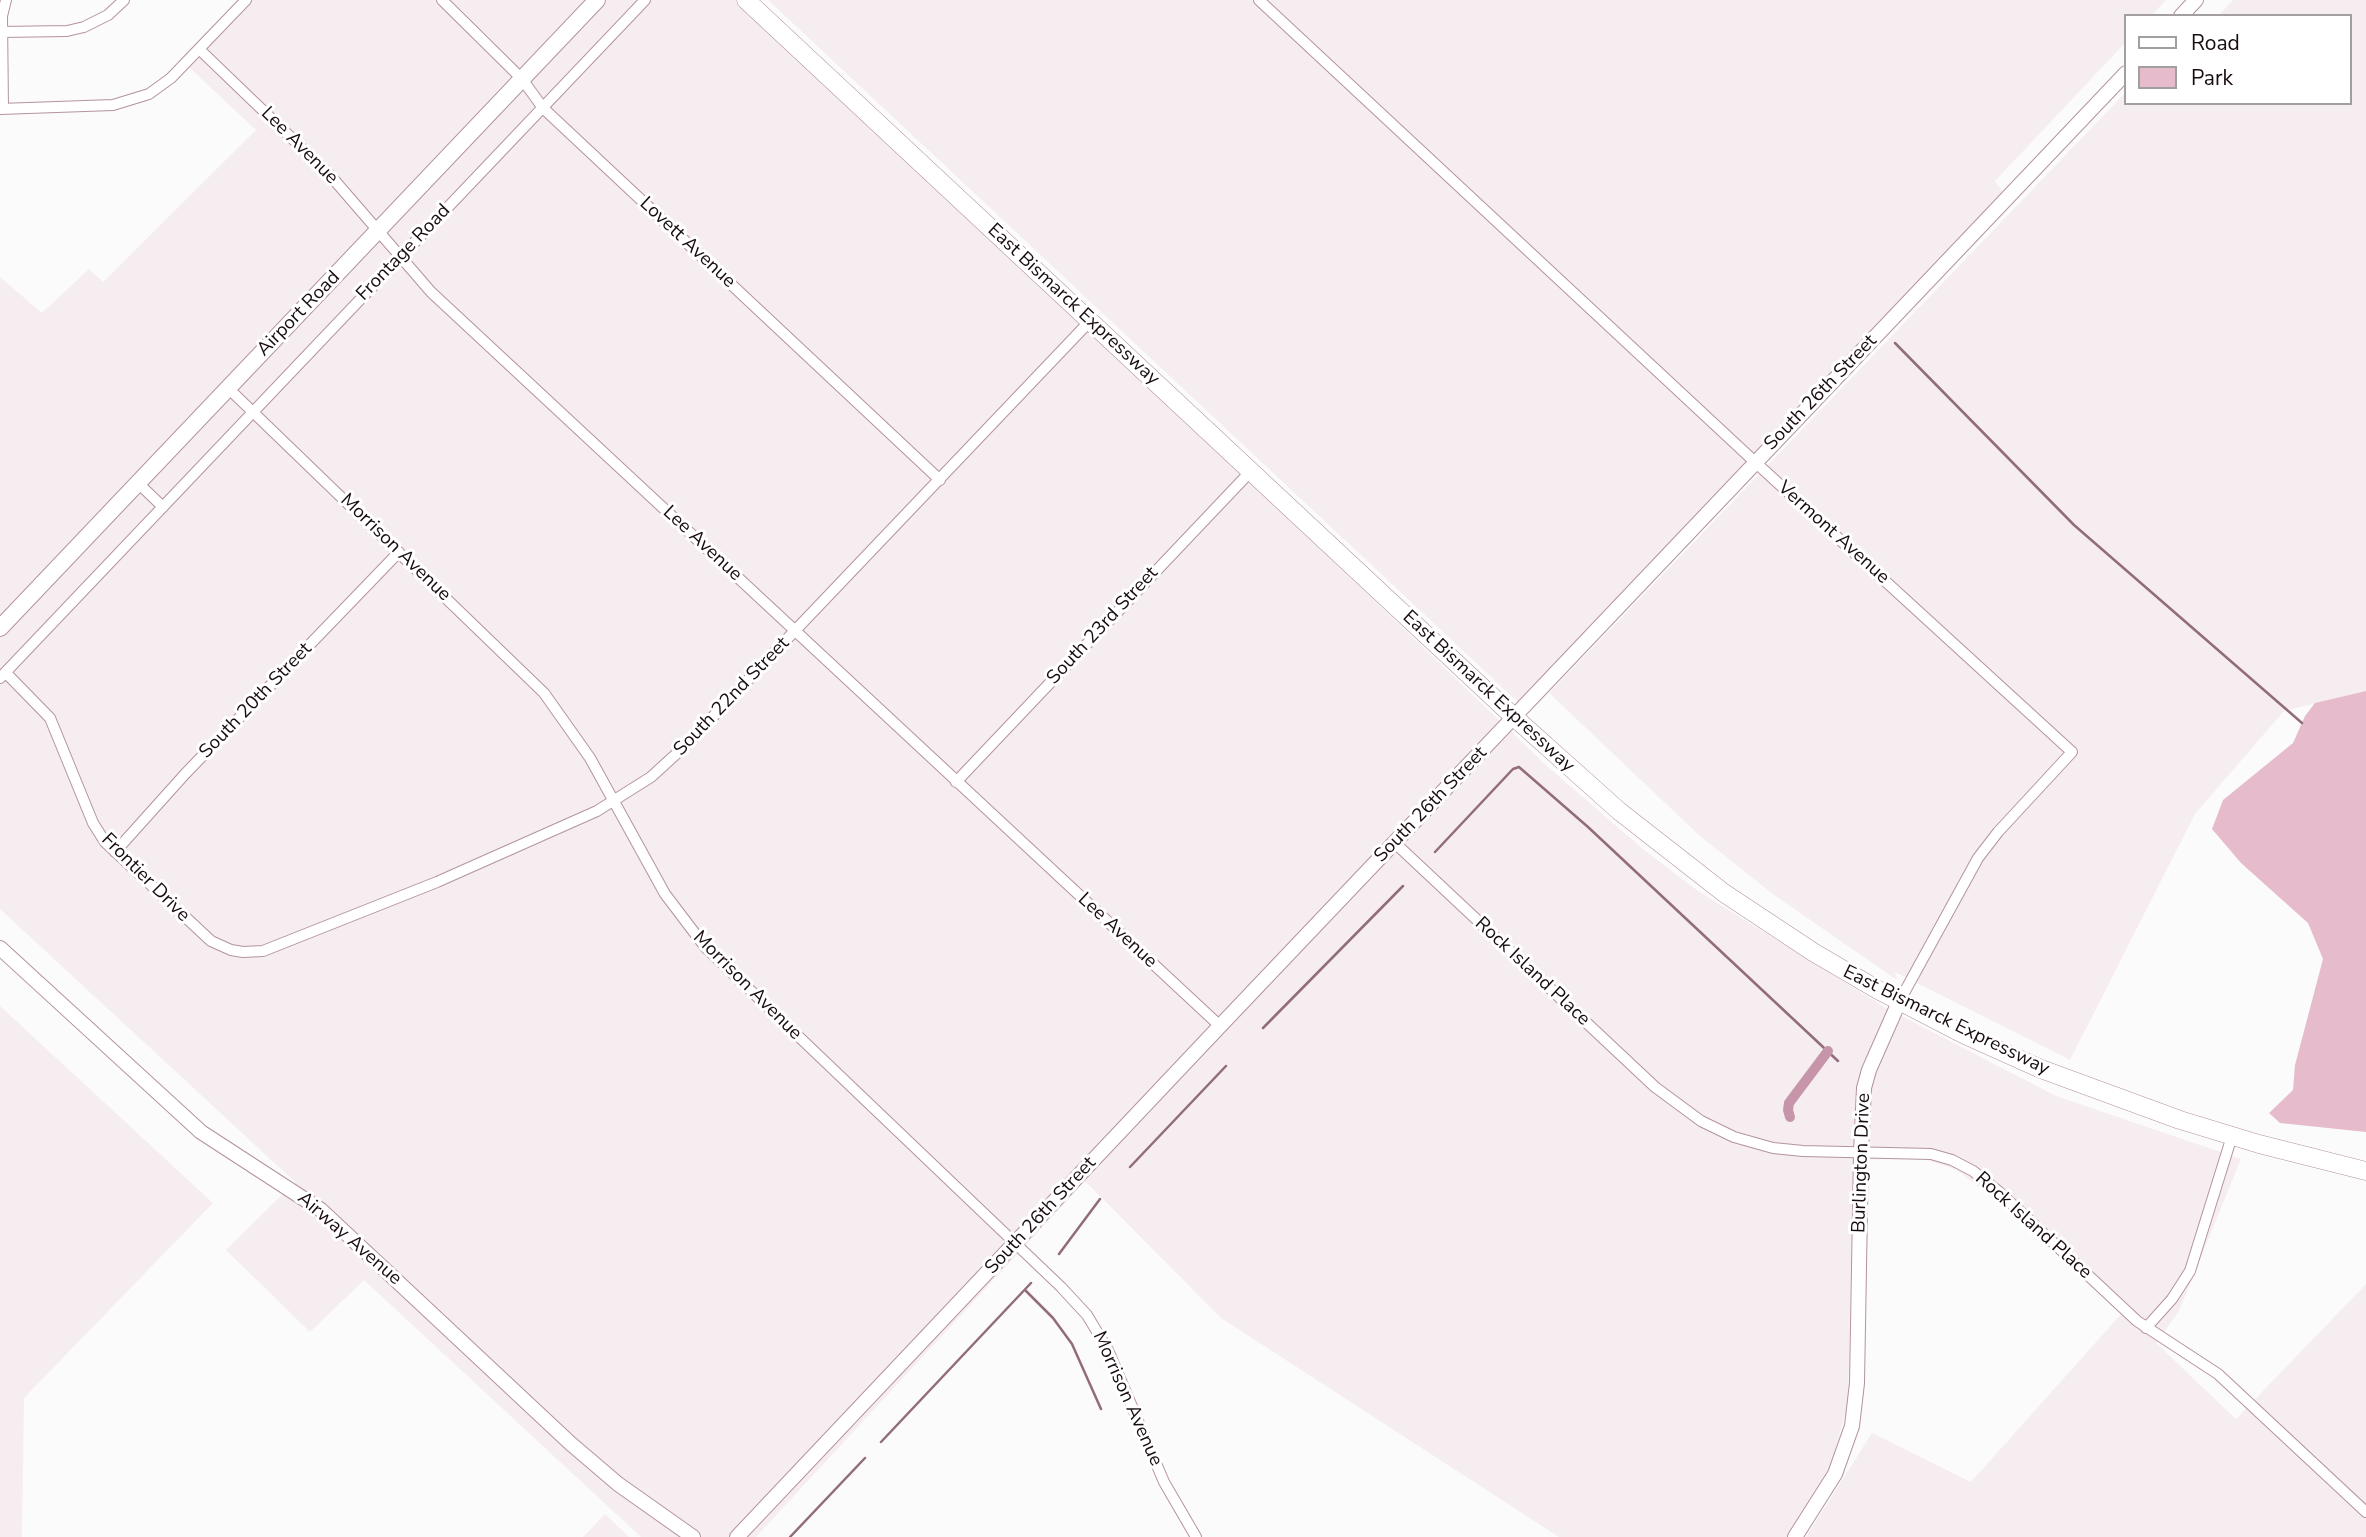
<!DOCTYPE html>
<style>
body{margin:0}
#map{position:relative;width:2366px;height:1537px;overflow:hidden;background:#fbfbfb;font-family:"Nunito Sans",sans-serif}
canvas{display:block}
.legend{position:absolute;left:2124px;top:14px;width:228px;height:91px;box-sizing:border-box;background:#fff;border:2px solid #a39ea0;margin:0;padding:9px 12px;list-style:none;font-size:21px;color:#180c11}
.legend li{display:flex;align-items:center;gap:14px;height:35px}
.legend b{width:35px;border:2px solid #a39ea0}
</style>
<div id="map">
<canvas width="2366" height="1537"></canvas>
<ul class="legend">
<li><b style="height:9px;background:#fff"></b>Road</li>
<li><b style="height:19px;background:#e6bccc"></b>Park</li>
</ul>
</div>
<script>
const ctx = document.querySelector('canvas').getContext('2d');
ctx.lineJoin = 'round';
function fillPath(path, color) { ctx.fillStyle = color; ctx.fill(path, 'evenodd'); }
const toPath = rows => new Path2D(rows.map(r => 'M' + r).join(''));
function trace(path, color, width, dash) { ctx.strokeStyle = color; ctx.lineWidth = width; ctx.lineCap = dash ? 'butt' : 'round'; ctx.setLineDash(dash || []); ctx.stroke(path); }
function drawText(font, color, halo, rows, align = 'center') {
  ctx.font = font + ' "Nunito Sans",sans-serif'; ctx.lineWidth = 6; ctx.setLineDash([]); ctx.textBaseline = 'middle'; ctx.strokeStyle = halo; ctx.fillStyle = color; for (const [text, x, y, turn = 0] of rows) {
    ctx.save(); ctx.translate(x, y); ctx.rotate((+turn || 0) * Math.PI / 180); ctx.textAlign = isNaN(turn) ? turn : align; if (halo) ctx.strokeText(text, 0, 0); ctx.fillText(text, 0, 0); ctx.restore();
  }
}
const built = toPath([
 [237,0,736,0,1165,400,1548,767,1643,849,1698,891,1886,1008,2056,1096,2241,1159,2179,1311,2156,1343,2236,1419,2366,1284,2366,1537,1806,1537,1872,1433,1971,1482,2122,1313,2012,1214,1957,1170,1922,1158,1853,1160,1848,1404,1826,1481,1789,1537,1559,1537,1221,1318,1085,1181,756,1537,641,1537,364,1280,310,1332,226,1250,295,1182,0,909,0,277,42,313,89,269,103,282,256,130,180,59],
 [768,0,2166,0,2151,16,2126,16,2126,42,1995,181,2003,192,1521,705],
 [2233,0,2366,0,2366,691,2284,711,2195,814,2070,1060,1895,972,1897,980,1774,895,1700,836,1549,693,2126,92,2126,103,2350,103,2350,16,2218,16],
 [0,1006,213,1203,24,1398,22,1537,0,1537],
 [605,1514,629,1537,583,1537]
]);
const green = toPath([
 [2366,691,2366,1132,2280,1123,2269,1113,2293,1090,2295,1065,2323,959,2308,923,2241,863,2212,829,2223,800,2293,743,2305,716,2315,703]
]);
const stream = toPath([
 [1895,343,2074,525,2302,723],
 [1435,852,1513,769,1519,767,1588,827,1838,1061],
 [1263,1028,1403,886],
 [1130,1167,1226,1066],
 [1059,1254,1100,1199],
 [1025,1290,1053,1318,1072,1344,1101,1409],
 [881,1442,1031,1283],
 [790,1537,865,1458]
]);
const canal = toPath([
 [1790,1117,1788,1110,1789,1103,1828,1051]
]);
const minor = toPath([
 [442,0,522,79,543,108,940,480],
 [1259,0,1755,462,2072,752,1998,832,1978,858,1899,1002],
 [0,32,67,31,84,27,108,15,124,0],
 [199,49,329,174,431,292,1220,1026],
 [0,109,113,105,149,94,171,78,246,0],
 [3,109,2,16,6,0],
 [228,388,544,693,590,758,665,894,706,948,1061,1287,1087,1315,1108,1350,1164,1482,1196,1537],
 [138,483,163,507],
 [6,673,50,718,93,823,105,842,211,941,231,950,243,952,263,951,437,882,597,811,651,777,686,745,1090,321],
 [0,678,645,0],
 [956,782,1251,471],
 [1395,843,1655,1087,1701,1121,1734,1137,1773,1148,1803,1151,1931,1154,1952,1160,1973,1171,1998,1191,2137,1321,2218,1374,2366,1512],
 [115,852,185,774,399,552],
 [2146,1328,2172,1299,2190,1271,2232,1136]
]);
const tertiary = toPath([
 [2181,16,2196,0],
 [0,948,201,1132,321,1210,570,1443,618,1484,693,1537],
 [737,1537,1220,1026,2126,73],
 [1795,1537,1835,1474,1852,1426,1857,1383,1861,1152,1864,1088,1869,1070,1899,1002]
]);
const secondary = toPath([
 [0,628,597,0]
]);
const primary = toPath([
 [746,0,1514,717,1619,811,1724,893,1813,952,1878,990,1963,1034,2041,1069,2180,1120,2259,1144,2366,1171]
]);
const streetNames = [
 ["Lee Avenue",299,146,45],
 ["Lovett Avenue",687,243,43],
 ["Frontage Road",404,253,-46],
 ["East Bismarck Expressway",1073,305,43],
 ["Airport Road",299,314,-46],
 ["South 26th Street",1821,393,-46],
 ["Vermont Avenue",1833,533,42],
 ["Lee Avenue",702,544,43],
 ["Morrison Avenue",395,548,44],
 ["South 23rd Street",1103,626,-47],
 ["East Bismarck Expressway",1488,692,43],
 ["South 22nd Street",732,697,-46],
 ["South 20th Street",256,701,-46],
 ["South 26th Street",1431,805,-46],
 ["Frontier Drive",145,878,45],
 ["Lee Avenue",1117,931,43],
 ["Rock Island Place",1532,972,43],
 ["Morrison Avenue",747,986,45],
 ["East Bismarck Expressway",1946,1021,26],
 ["Burlington Drive",1862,1163,-88],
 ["South 26th Street",1041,1216,-47],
 ["Rock Island Place",2033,1226,42],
 ["Airway Avenue",349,1239,41],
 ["Morrison Avenue",1127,1399,66]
];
fillPath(built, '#f6edf0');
fillPath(green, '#e6bccc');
trace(stream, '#926c7b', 2.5);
trace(canal, '#c795a9', 10);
trace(minor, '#b4939f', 12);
trace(tertiary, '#b4939f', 16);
trace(secondary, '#b4939f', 18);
trace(primary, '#b4939f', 19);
trace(minor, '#fff', 10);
trace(tertiary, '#fff', 14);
trace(secondary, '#fff', 16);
trace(primary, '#fff', 18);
drawText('19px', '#180c11', '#fff', streetNames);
</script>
